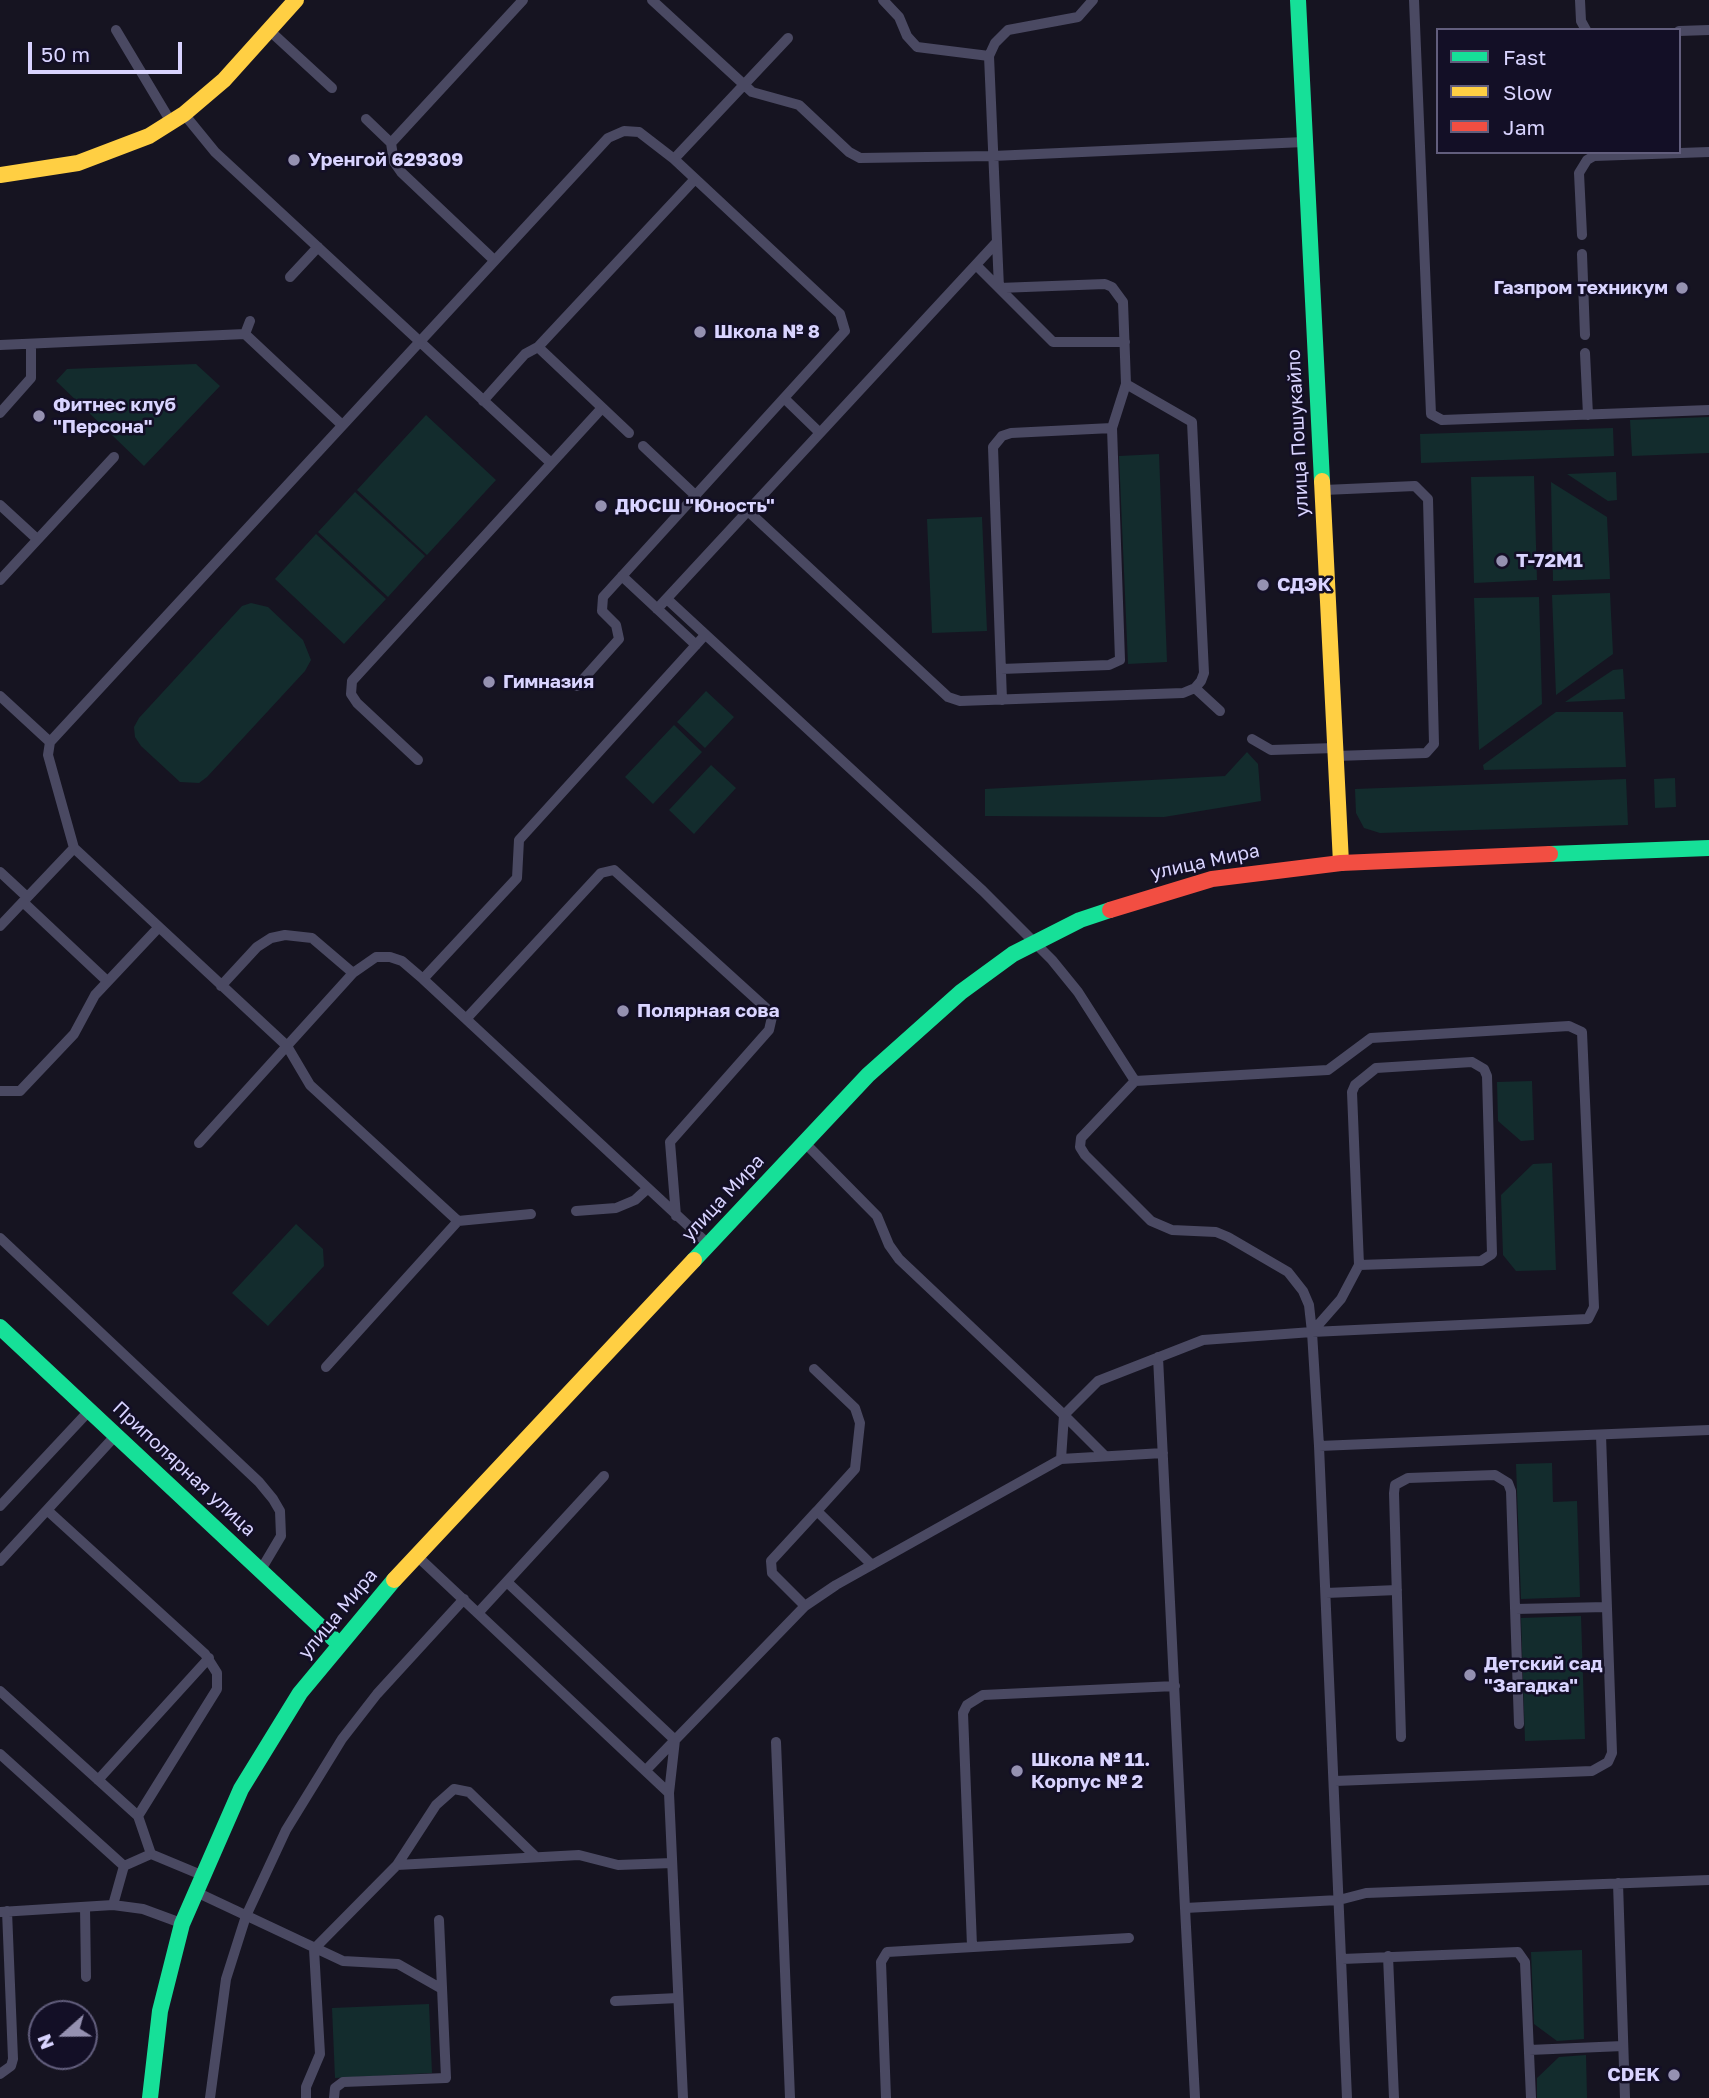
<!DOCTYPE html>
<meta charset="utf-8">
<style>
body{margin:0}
#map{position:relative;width:1709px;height:2098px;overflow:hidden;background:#161421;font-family:"Golos Text",sans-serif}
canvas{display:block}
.legend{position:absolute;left:1436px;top:28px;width:245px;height:126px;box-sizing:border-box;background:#130f26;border:2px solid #625e7d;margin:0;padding:9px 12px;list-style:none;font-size:21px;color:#d9d4ff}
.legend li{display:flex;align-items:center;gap:14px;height:35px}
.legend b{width:35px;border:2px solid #625e7d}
.north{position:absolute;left:28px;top:2000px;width:70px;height:70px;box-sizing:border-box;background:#130f26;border:2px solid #625e7d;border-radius:50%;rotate:249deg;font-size:19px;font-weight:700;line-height:28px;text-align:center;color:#d9d4ff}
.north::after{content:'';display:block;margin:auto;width:24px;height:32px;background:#9591b1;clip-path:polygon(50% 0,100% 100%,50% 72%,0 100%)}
.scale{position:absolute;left:28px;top:42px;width:154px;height:32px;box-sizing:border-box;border:4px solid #d9d4ff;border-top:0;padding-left:9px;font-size:21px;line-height:24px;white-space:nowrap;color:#d9d4ff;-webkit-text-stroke:5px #130f26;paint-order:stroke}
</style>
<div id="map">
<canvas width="1709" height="2098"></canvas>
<ul class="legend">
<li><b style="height:9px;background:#16e098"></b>Fast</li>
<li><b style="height:9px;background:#ffcf43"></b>Slow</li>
<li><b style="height:9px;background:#f24e42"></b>Jam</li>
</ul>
<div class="north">N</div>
<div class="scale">50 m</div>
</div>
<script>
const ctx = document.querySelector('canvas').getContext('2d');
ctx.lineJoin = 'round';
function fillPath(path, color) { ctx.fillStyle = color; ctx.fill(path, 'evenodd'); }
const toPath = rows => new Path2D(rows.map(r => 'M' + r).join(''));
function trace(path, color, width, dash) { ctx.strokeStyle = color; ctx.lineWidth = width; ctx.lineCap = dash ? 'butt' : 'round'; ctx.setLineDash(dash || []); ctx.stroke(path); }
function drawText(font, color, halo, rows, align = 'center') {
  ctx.font = font + ' "Golos Text",sans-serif'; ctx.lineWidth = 5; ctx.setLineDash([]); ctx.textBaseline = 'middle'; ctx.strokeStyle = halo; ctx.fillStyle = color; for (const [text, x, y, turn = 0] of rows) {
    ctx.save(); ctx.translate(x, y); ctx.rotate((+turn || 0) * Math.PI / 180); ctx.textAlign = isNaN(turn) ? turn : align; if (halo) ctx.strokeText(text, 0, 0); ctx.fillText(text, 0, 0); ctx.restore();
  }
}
const green = toPath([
 [196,364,220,386,144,466,56,381,67,369],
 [426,415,496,480,427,555,357,490],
 [1709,417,1709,453,1632,456,1630,420],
 [1613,428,1614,456,1421,463,1420,434],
 [1159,454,1167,662,1128,664,1119,456],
 [1616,472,1617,500,1608,501,1567,474],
 [1534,476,1537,580,1474,583,1471,477],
 [1551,482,1607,517,1610,579,1553,581],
 [355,492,425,556,388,597,318,532],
 [982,517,987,631,932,633,927,519],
 [316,534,386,599,344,644,275,579],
 [1610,593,1613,654,1556,695,1552,595],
 [1539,597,1542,704,1479,750,1474,598],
 [251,603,268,607,303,640,311,660,305,671,207,777,199,783,180,782,141,746,135,737,134,727,139,718,242,606],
 [1623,669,1625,699,1565,702,1613,670],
 [706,691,734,717,705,748,677,722],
 [1556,712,1623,712,1626,767,1484,770,1483,765],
 [674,725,702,752,653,804,625,777],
 [1247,752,1258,764,1261,801,1164,817,985,816,985,789,1225,776],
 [711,765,736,788,694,834,669,810],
 [1675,778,1676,807,1655,808,1654,779],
 [1626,779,1628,825,1380,833,1364,828,1356,813,1355,789],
 [1532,1081,1534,1140,1521,1141,1498,1121,1497,1082],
 [1552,1163,1556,1270,1516,1271,1503,1255,1501,1195,1533,1164],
 [296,1224,323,1249,324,1266,268,1326,232,1293],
 [1552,1463,1553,1502,1577,1501,1580,1597,1521,1599,1516,1464],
 [1581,1616,1585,1739,1525,1741,1521,1618],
 [1582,1950,1584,2039,1557,2041,1534,2024,1531,1952],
 [429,2004,432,2073,335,2078,332,2008],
 [1586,2055,1587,2098,1537,2098,1537,2078,1559,2057]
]);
const lane = toPath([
 [652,0,752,92,799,105,849,152,860,158,993,156,1304,142],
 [883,0,899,17,907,36,917,47,989,56],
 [1414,0,1431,414,1442,420,1709,410],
 [1580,0,1581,21,1586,30],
 [116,30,171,122],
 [270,31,332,88],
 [1679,31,1709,30],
 [184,114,215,152,551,463],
 [366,119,391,143],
 [1582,235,1579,173,1587,160,1594,156,1709,152],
 [1582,254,1585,335],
 [494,260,401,172,394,162,391,143,523,0],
 [976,265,1053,342,1125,342],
 [290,277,318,247],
 [245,334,250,321],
 [0,345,245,334,341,424],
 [538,347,629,433],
 [1585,353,1588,415],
 [785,399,820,433],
 [483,401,525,354,538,347,695,179],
 [0,413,31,378,31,344],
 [643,446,696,496],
 [1324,490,1415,486,1428,499,1434,744,1426,753,1336,756],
 [0,505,37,539],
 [748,511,948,697,960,701,1183,693,1195,688,1201,681,1204,673,1192,422,1126,384,1123,302,1112,287,1105,284,999,288,989,56,995,43,1008,30,1078,17,1093,0],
 [622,576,696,645],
 [0,580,114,457],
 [667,599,983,891,1052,960,1078,992,1135,1081],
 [657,609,996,243],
 [1001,669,1109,665,1120,660,1112,428],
 [577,686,619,639,616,625,602,611,603,597,845,331,840,314,674,159],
 [1195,688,1220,711],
 [0,696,50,742,608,138,624,131,639,132,674,159,788,38],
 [1002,700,993,447,1002,436,1011,433,1112,428,1126,384],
 [1252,739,1271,750,1335,748],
 [50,742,48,755,74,848,287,1046,310,1085,458,1221],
 [418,760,357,703,351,694,352,681,602,408],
 [0,872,27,897],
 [23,902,107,981],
 [0,926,74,848],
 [423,979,517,878,519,840,705,635],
 [221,986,257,947,271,938,285,935,312,938,353,973],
 [466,1019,601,873,614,870,766,1008,772,1017,769,1030,670,1142,676,1216],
 [1472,1062,1484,1069,1487,1076,1492,1254,1481,1261,1359,1265,1352,1092,1355,1085,1376,1068,1472,1062],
 [0,1091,20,1091,74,1034,95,995,159,927],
 [804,1142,877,1216,889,1245,899,1259,1064,1415,1098,1381,1203,1340,1312,1332,1588,1319,1594,1307,1582,1032,1569,1026,1371,1038,1328,1070,1135,1081,1081,1138,1080,1147,1085,1155,1151,1221,1172,1230,1216,1232,1228,1237,1288,1272,1303,1291,1309,1305,1312,1332,1319,1446,1347,2098],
 [199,1143,353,973,376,957,390,957,402,961,423,979,708,1244],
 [576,1211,616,1208,635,1200,647,1189],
 [0,1238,259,1482,273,1499,280,1511,281,1536,262,1568],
 [1312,1332,1341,1299,1359,1265],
 [1158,1357,1185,1908],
 [326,1367,458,1221,531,1214],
 [814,1369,855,1408,860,1423,855,1469,817,1511,872,1565],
 [1319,1446,1709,1430],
 [1061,1459,1163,1453],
 [0,1506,88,1412],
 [47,1510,205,1654,217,1673,217,1689,138,1816],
 [417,1556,669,1793],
 [0,1561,116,1435],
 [507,1582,675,1740,646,1770],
 [1326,1593,1397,1590],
 [805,1606,772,1573,771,1561,817,1511],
 [1515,1609,1607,1607],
 [478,1613,604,1476],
 [0,1691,138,1816,151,1854,124,1866,113,1905,143,1909,181,1923],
 [1401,1737,1394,1493,1395,1485,1408,1478,1495,1475,1508,1483,1511,1491,1519,1724],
 [776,1742,790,2098],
 [0,1754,124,1866],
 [98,1780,209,1658],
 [1335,1781,1592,1771,1608,1762,1612,1753,1601,1435],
 [151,1854,199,1874],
 [397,1865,436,1805,454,1789,469,1792,535,1856],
 [1618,1883,1625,2098],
 [194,1891,343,1961,398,1964,442,1989],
 [85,1907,86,1977],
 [0,1912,113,1905],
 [972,1946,963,1713,967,1705,983,1695,1175,1686],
 [1388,1956,1394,2098],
 [1342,1959,1518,1952,1525,1962,1531,2098],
 [615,2001,678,1998],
 [1529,2050,1623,2046],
 [0,2074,11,2066,13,2059,7,1911],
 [210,2098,226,1979,246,1916,286,1830,342,1739,377,1694,464,1599],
 [306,2098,306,2087,320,2054,314,1949,397,1865,579,1855,618,1865,672,1863],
 [334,2098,335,2088,343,2082,446,2078,439,1920],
 [683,2098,669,1793,675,1740,805,1606,836,1585,1061,1459,1064,1415,1105,1456],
 [886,2098,881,1962,887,1952,1129,1938],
 [1195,2098,1185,1908,1339,1900,1366,1893,1709,1880]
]);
const fast = toPath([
 [1298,0,1322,481],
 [1550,854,1709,848],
 [694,1260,868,1075,961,992,1013,954,1080,920,1110,910],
 [0,1327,338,1643],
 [150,2098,160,2011,182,1924,241,1789,300,1693,394,1580]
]);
const slow = toPath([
 [0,175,78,163,149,136,184,114,224,80,296,0],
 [1322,481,1341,863],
 [394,1580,694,1260]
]);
const jam = toPath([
 [1110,910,1212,879,1341,863,1550,854]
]);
const markers = [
 [294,160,7,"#9591b1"],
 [1682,288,7,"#9591b1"],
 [700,332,7,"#9591b1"],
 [39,416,7,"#9591b1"],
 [601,506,7,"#9591b1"],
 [1502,561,7,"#9591b1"],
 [1263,585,7,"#9591b1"],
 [489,682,7,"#9591b1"],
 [623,1011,7,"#9591b1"],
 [1470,1675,7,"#9591b1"],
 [1017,1771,7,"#9591b1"],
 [1674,2075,7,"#9591b1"]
];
const poiNames = [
 ["Уренгой 629309",308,160],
 ["Газпром техникум",1668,288,"right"],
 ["Школа № 8",714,332],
 ["Фитнес клуб",53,405],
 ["\"Персона\"",53,427],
 ["ДЮСШ \"Юность\"",615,506],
 ["Т-72М1",1516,561],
 ["СДЭК",1277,585],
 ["Гимназия",503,682],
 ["Полярная сова",637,1011],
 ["Детский сад",1484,1664],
 ["\"Загадка\"",1484,1686],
 ["Школа № 11.",1031,1760],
 ["Корпус № 2",1031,1782],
 ["CDEK",1660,2075,"right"]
];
const streetNames = [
 ["улица Пошукайло",1298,433,-93],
 ["улица Мира",1205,862,-12],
 ["улица Мира",723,1198,-47],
 ["Приполярная улица",184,1469,43],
 ["улица Мира",338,1614,-50]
];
fillPath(green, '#132c2d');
trace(lane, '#4a4962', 10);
trace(fast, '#16e098', 16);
trace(slow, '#ffcf43', 16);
trace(jam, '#f24e42', 16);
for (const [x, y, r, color] of markers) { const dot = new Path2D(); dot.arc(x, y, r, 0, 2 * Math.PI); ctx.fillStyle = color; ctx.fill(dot); trace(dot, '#130f26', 2.5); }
drawText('bold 19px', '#d9d4ff', '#130f26', poiNames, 'left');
drawText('19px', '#d9d4ff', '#130f26', streetNames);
</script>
